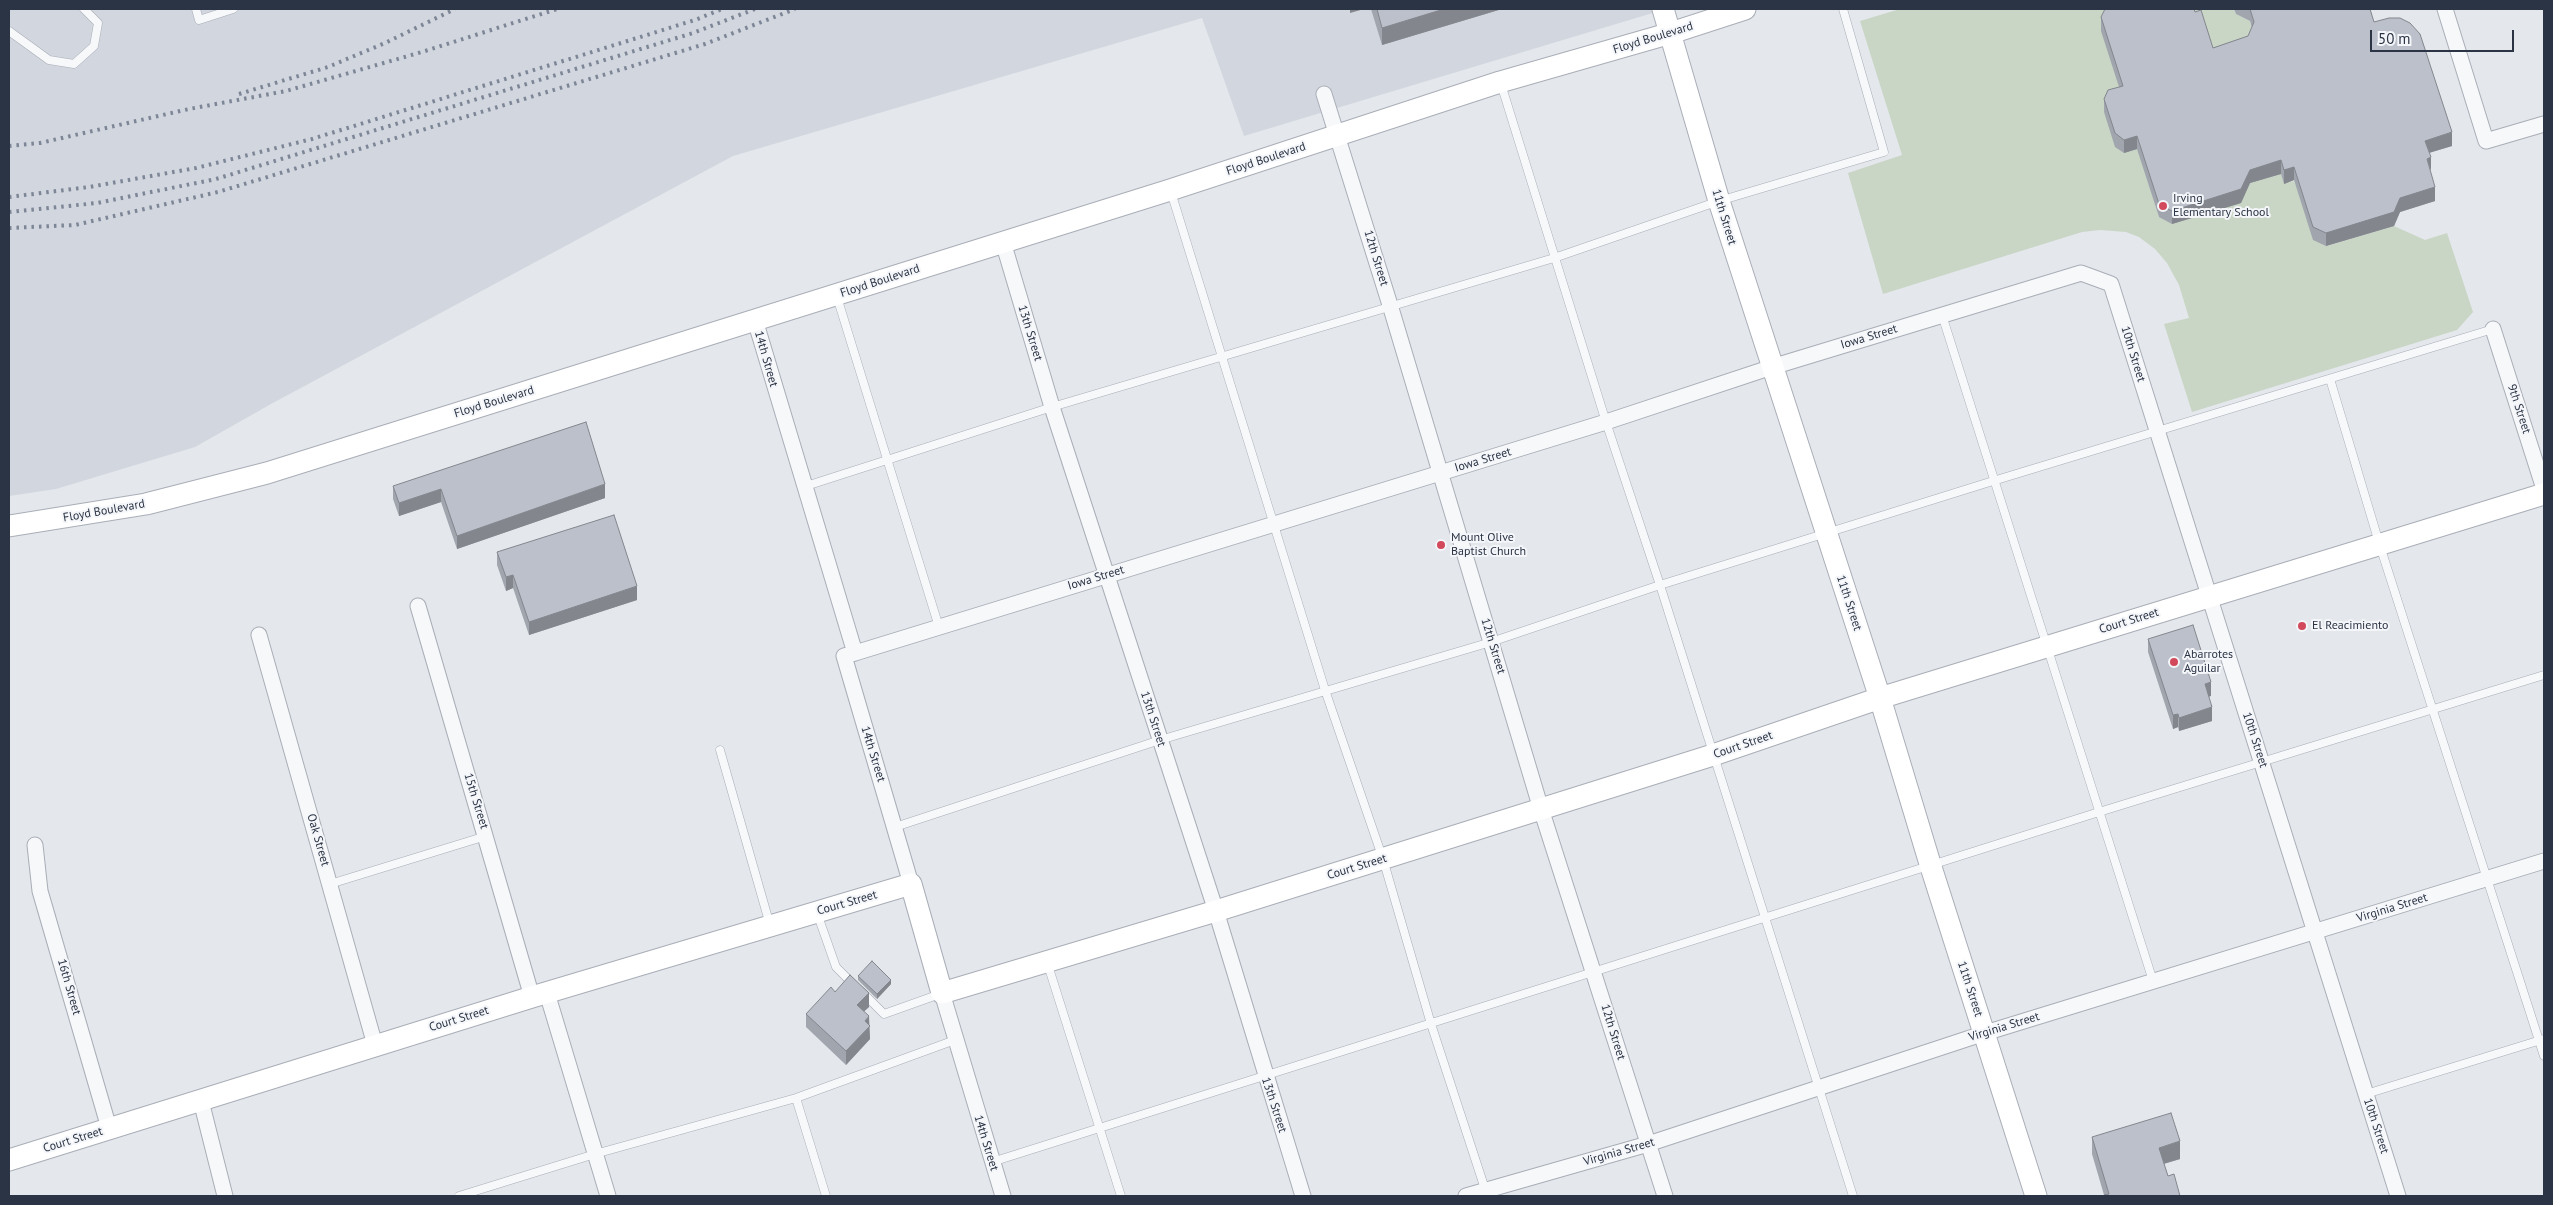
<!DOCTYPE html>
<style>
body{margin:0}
#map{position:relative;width:2553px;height:1205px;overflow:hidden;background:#e4e7ec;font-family:"PT Sans",sans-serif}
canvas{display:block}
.frame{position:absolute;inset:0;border:10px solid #2b3445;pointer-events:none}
.scale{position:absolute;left:2370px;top:30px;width:144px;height:22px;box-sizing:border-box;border:2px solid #2b3445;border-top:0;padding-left:6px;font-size:15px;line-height:18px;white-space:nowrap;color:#2b3445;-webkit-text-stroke:4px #f4f6f9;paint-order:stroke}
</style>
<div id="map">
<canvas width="2553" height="1205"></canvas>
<div class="frame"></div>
<div class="scale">50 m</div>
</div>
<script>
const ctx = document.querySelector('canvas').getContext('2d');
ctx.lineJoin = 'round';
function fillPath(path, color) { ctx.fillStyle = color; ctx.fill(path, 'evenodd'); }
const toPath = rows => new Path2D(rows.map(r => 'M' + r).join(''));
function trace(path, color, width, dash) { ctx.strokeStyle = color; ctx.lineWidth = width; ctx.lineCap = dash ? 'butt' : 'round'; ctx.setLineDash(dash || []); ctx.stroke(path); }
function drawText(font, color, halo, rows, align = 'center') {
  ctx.font = font + ' "PT Sans",sans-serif'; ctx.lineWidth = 4; ctx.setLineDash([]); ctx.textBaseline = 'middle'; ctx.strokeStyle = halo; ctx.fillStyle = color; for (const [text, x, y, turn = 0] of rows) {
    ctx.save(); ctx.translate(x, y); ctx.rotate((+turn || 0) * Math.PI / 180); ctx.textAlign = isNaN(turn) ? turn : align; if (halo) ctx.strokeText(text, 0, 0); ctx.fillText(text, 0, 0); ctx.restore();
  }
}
const built = toPath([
 [9,9,1666,9,1244,136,1202,18,733,156,271,404,195,447,56,489,9,496]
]);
const green = toPath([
 [1900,9,2127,9,2123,99,2159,217,2226,119,2264,179,2281,174,2284,183,2294,181,2327,246,2394,226,2425,240,2447,233,2473,312,2457,330,2192,412,2164,324,2189,318,2179,285,2167,263,2155,249,2139,237,2126,232,2100,230,2082,232,1883,294,1848,173,1902,155,1860,21],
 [2190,9,2234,9,2236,14,2250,21,2254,36,2209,73]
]);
const lane = toPath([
 [196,9,199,20,233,9],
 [9,31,49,60,74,64,94,46,98,23,84,9],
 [1501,84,1606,422,1660,585,1853,1196],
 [1171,192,1325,690,1383,859,1431,1024,1486,1192],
 [837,297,939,627],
 [1942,315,2153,981],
 [2330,379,2380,546,2544,1056],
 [803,487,1052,407,1554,258,1719,201,1884,152,1843,9],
 [720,750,770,925],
 [895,827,1160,740,1491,642,1660,585,1993,481,2493,329],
 [330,884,486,836],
 [817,913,836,967,853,984],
 [1047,962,1121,1196],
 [862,992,884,1014,940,994],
 [2366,1094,2544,1039],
 [796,1098,826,1196],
 [992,1162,2099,812,2544,675],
 [459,1196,595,1154,796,1098,955,1040]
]);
const street = toPath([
 [2445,9,2486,141,2544,124],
 [1324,94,1390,305,1541,809,1665,1196],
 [1003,242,1052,407,1216,911,1303,1196],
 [755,320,855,653,844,656,911,884],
 [2493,329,2544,489],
 [418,606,532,997],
 [259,635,375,1045],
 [855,653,1606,422,1772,367,2081,273,2111,284,2398,1196],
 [35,845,40,891,109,1128],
 [547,993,608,1196],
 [942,993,1003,1196],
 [201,1101,225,1196],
 [1466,1196,1648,1144,1985,1033,2544,861]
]);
const secondary = toPath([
 [1663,9,1719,201,1880,698,1931,867,2036,1196],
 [9,526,146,504,267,473,1170,190,1500,82,1671,33,1745,9],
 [9,1160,532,997,911,884,942,993,1216,911,1713,755,1880,698,2544,494]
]);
const rail = toPath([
 [239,94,328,67,385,43,455,9],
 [9,146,40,143,189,109,286,91,422,52,557,9],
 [9,197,89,187,196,168,312,139,695,20,722,9],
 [9,212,97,203,216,179,693,33,755,9],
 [9,228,75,225,218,192,705,44,795,9]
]);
const wall = toPath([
 [1371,9,1502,9,1382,45],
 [2234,9,2370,9,2374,22,2452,146,2429,153,2430,171,2435,201,2400,212,2394,226,2326,246,2313,240,2294,180,2284,184,2281,174,2250,183,2241,203,2172,224,2159,217,2137,149,2124,153,2115,147,2104,112,2104,99,2119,87,2101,31,2101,17,2195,12,2213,48,2248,36,2252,28,2250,21,2236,14],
 [393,486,605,498,457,549,441,502,399,516,393,499],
 [497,552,637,600,529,635,513,588,506,591,497,565],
 [2148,639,2211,696,2209,696,2212,721,2179,731,2178,727,2173,729,2148,652],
 [858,976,891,984,877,999,858,980],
 [835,992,869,1007,864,1011,869,1025,870,1039,846,1065,806,1027,806,1014],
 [2092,1137,2180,1159,2164,1164,2168,1176,2180,1196,2104,1195,2092,1154]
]);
const shadedWall = toPath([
 [1350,9,1364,9,1350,13],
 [1444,9,1502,9,1382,45,1382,28],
 [2452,132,2452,146,2425,154,2425,141],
 [2137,136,2137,149,2124,153,2124,140],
 [2431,157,2431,171,2427,159],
 [2281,160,2281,174,2250,183,2241,203,2172,224,2172,211,2250,170],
 [2294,167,2294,180,2284,184,2284,170],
 [2435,187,2435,201,2400,212,2394,226,2326,246,2326,233,2400,198],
 [605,484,605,498,457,549,457,536],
 [441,489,441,502,399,516,399,503],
 [513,575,513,588,506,591,506,577],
 [637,586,637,600,529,635,529,622],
 [2211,682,2211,696,2205,698,2205,684],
 [2212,707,2212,721,2179,731,2179,718],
 [2178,714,2178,727,2173,729,2173,715],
 [891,980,891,984,877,999,877,994],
 [869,993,869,1007,857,1018,857,1005],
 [869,1016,870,1039,846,1065,846,1051,865,1021],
 [2180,1141,2180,1159,2159,1165,2159,1148]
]);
const building = toPath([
 [1377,9,1444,9,1382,28,1377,9],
 [2105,9,2194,9,2195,12,2201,10,2213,48,2248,36,2254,22,2250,9,2370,9,2374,22,2389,18,2400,18,2410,23,2420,34,2452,132,2425,141,2431,157,2427,159,2435,187,2400,198,2394,212,2326,233,2313,227,2294,167,2284,170,2281,160,2250,170,2241,189,2172,211,2159,204,2137,136,2124,140,2115,133,2104,99,2108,90,2123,86,2101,17,2105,9],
 [586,422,605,484,457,536,441,489,399,503,393,486,586,422],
 [614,515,637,586,529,622,513,575,506,577,497,552,614,515],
 [2193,625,2211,682,2205,684,2212,707,2179,718,2178,714,2173,715,2148,639,2193,625],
 [872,961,891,980,877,994,858,976,872,961],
 [850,975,869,993,857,1005,869,1016,865,1021,870,1026,846,1051,806,1014,831,987,835,992,850,975],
 [2171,1113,2180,1141,2159,1148,2168,1176,2174,1174,2180,1196,2104,1196,2104,1195,2109,1194,2092,1137,2171,1113]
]);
const markers = [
 [2163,206,5,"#d1495b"],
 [1441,545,5,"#d1495b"],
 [2302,626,5,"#d1495b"],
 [2174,662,5,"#d1495b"]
];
const streetNames = [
 ["Floyd Boulevard",1653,38,-17],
 ["Floyd Boulevard",1266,159,-18],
 ["11th Street",1724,217,73],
 ["12th Street",1376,258,73],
 ["Floyd Boulevard",880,281,-18],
 ["13th Street",1030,333,73],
 ["Iowa Street",1869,337,-17],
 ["10th Street",2133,354,73],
 ["14th Street",766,359,74],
 ["Floyd Boulevard",494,402,-17],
 ["9th Street",2519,409,72],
 ["Iowa Street",1483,460,-17],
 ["Floyd Boulevard",104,511,-10],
 ["Iowa Street",1096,578,-17],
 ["11th Street",1849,603,72],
 ["Court Street",2129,621,-17],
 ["12th Street",1493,646,73],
 ["13th Street",1153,719,72],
 ["10th Street",2255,740,72],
 ["Court Street",1743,745,-19],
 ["14th Street",873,754,73],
 ["15th Street",476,801,73],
 ["Oak Street",318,840,74],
 ["Court Street",1357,867,-17],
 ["Court Street",847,903,-16],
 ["Virginia Street",2392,908,-17],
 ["16th Street",69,987,74],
 ["11th Street",1970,989,72],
 ["Court Street",459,1019,-17],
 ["Virginia Street",2004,1027,-17],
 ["12th Street",1613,1032,73],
 ["13th Street",1274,1105,72],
 ["10th Street",2376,1126,72],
 ["Court Street",73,1140,-17],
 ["14th Street",986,1143,73],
 ["Virginia Street",1619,1152,-16]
];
const poiNames = [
 ["Irving",2173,199],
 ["Elementary School",2173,213],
 ["Mount Olive",1451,538],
 ["Baptist Church",1451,552],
 ["El Reacimiento",2312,626],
 ["Abarrotes",2184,655],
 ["Aguilar",2184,669]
];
fillPath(built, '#d2d6de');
fillPath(green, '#c9d6c5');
trace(lane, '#a9aeb7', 9);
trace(street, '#a9aeb7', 17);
trace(secondary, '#a9aeb7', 23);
trace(lane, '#f7f8fa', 8);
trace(street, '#f7f8fa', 15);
trace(secondary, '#fff', 21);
trace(rail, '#7d8696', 4, [2.5, 5]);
fillPath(wall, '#a1a5ae');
fillPath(shadedWall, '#83868d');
fillPath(building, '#bbc0ca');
trace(building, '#83868d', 1);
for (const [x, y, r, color] of markers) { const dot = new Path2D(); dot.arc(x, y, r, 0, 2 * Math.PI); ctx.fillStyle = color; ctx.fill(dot); trace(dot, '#f4f6f9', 2); }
drawText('12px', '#2b3445', '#f4f6f9', streetNames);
drawText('12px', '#2b3445', '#f4f6f9', poiNames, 'left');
</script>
